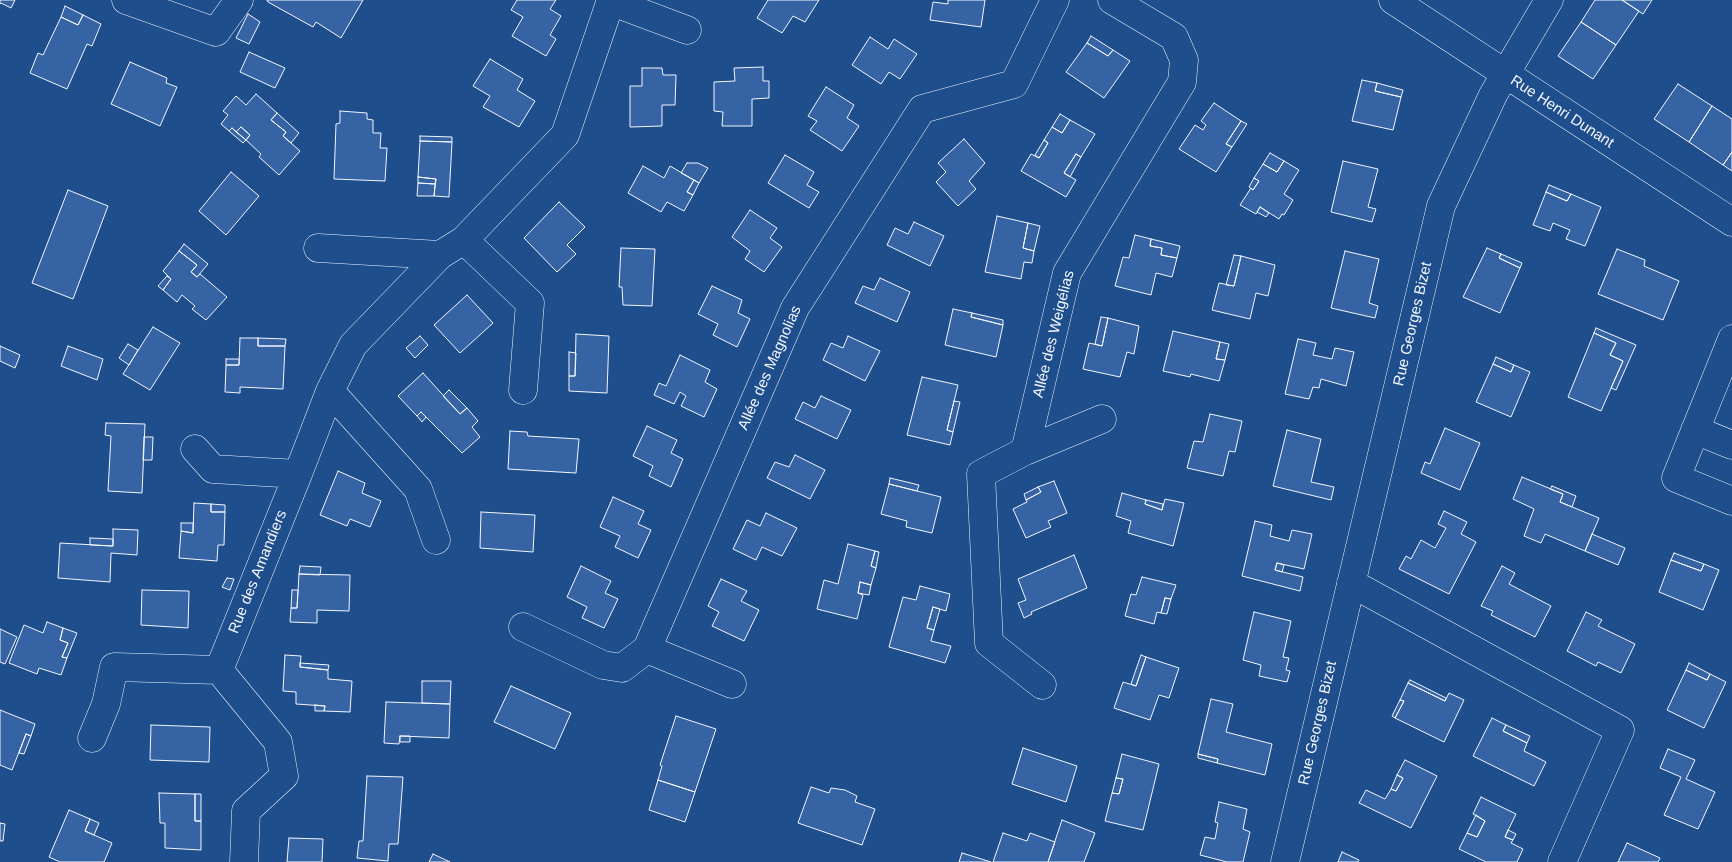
<!DOCTYPE html>
<meta charset="utf-8">
<style>
body{margin:0}
canvas{display:block;background:#1f4e8c}
</style>
<canvas width="1732" height="862"></canvas>
<script>
const ctx = document.querySelector('canvas').getContext('2d');
ctx.lineJoin = 'round';
function fillPath(path, color) { ctx.fillStyle = color; ctx.fill(path, 'evenodd'); }
const toPath = rows => new Path2D(rows.map(r => 'M' + r).join(''));
function trace(path, color, width, dash) { ctx.strokeStyle = color; ctx.lineWidth = width; ctx.lineCap = dash ? 'butt' : 'round'; ctx.setLineDash(dash || []); ctx.stroke(path); }
function drawText(font, color, halo, rows, align = 'center') {
  ctx.font = font + ' Helvetica,sans-serif'; ctx.lineWidth = 4; ctx.setLineDash([]); ctx.textBaseline = 'middle'; ctx.strokeStyle = halo; ctx.fillStyle = color; for (const [text, x, y, turn = 0] of rows) {
    ctx.save(); ctx.translate(x, y); ctx.rotate((+turn || 0) * Math.PI / 180); ctx.textAlign = isNaN(turn) ? turn : align; if (halo) ctx.strokeText(text, 0, 0); ctx.fillText(text, 0, 0); ctx.restore();
  }
}
const building = toPath([
 [0,0,15,0,11,8,1,3,0,4,0,0],
 [267,0,363,0,341,38,316,22,313,27,268,2,267,0],
 [517,0,556,0,550,9,561,16,550,35,556,39,546,56,512,36,523,17,511,10,517,0],
 [768,0,819,0,805,22,793,16,782,33,757,18,768,0],
 [948,0,985,0,981,27,930,20,933,2,948,4,948,0],
 [1595,0,1622,0,1639,11,1616,45,1581,22,1595,0],
 [1622,0,1652,0,1643,14,1622,0],
 [65,6,83,15,78,25,61,17,65,6],
 [248,14,260,22,249,44,236,38,248,14],
 [83,15,101,24,92,46,87,44,67,89,30,73,38,53,43,55,61,17,78,25,83,15],
 [1581,22,1616,45,1593,79,1558,56,1581,22],
 [1091,36,1113,50,1108,56,1087,43,1091,36],
 [870,37,888,49,894,39,917,54,900,79,889,72,881,84,852,65,870,37],
 [1087,43,1108,56,1113,50,1130,61,1104,98,1066,72,1087,43],
 [249,52,285,68,275,88,240,72,249,52],
 [490,59,523,79,517,90,535,101,519,127,483,107,490,96,473,86,490,59],
 [130,62,167,78,166,83,177,87,160,126,111,104,130,62],
 [763,67,763,81,769,81,769,98,752,99,752,126,722,126,723,112,714,111,714,82,735,81,734,68,763,67],
 [642,68,662,68,663,75,676,75,675,105,662,105,662,126,630,127,630,86,642,86,642,68],
 [1362,80,1377,83,1375,91,1401,97,1393,130,1352,121,1362,80],
 [1377,83,1403,90,1401,97,1375,91,1377,83],
 [1678,84,1712,106,1689,142,1654,119,1678,84],
 [826,87,854,105,847,118,859,126,842,151,810,130,817,121,808,116,826,87],
 [256,94,277,113,271,120,286,132,283,136,300,151,279,175,259,157,261,154,246,140,250,135,241,127,236,132,232,128,229,131,221,124,228,115,223,111,236,96,246,105,256,94],
 [1214,103,1241,121,1226,144,1232,147,1216,172,1179,149,1195,125,1203,130,1206,125,1201,121,1214,103],
 [1712,106,1732,119,1732,152,1723,165,1689,142,1712,106],
 [340,111,367,113,367,119,373,120,373,133,381,133,380,148,387,148,385,181,334,179,336,124,340,123,340,111],
 [277,113,299,133,291,143,283,136,286,132,271,120,277,113],
 [1060,114,1070,120,1062,133,1052,127,1060,114],
 [1070,120,1095,134,1081,157,1076,154,1064,173,1076,180,1066,197,1021,171,1031,154,1039,158,1048,143,1044,140,1052,127,1062,133,1070,120],
 [1241,121,1247,124,1232,147,1226,144,1241,121],
 [241,127,250,135,246,140,236,132,241,127],
 [232,128,246,140,243,143,229,131,232,128],
 [420,136,452,137,452,142,420,141,420,136],
 [964,139,985,163,969,181,976,189,958,206,936,182,946,172,938,163,964,139],
 [1044,140,1048,143,1039,158,1035,155,1044,140],
 [420,141,452,142,449,197,434,196,436,179,418,177,420,141],
 [1732,152,1732,171,1723,165,1732,152],
 [1270,153,1284,161,1277,172,1263,164,1270,153],
 [1076,154,1081,157,1070,177,1064,173,1076,154],
 [785,155,814,172,807,185,819,192,809,208,768,183,785,155],
 [1284,161,1299,170,1284,194,1293,200,1284,215,1282,214,1279,219,1260,207,1256,214,1240,205,1251,188,1253,190,1259,181,1254,178,1263,164,1277,172,1284,161],
 [1343,161,1378,169,1368,207,1376,209,1372,222,1331,212,1343,161],
 [687,163,698,163,708,168,699,183,681,173,687,163],
 [643,166,664,178,670,166,694,180,687,192,693,195,684,211,667,202,661,212,628,193,643,166],
 [231,172,259,196,226,235,199,211,231,172],
 [418,177,436,179,435,184,418,183,418,177],
 [1254,178,1259,181,1253,190,1249,187,1254,178],
 [694,180,699,183,693,195,687,192,694,180],
 [418,183,435,184,434,196,417,196,418,183],
 [1549,185,1571,194,1567,201,1546,192,1549,185],
 [68,190,108,206,73,299,32,283,68,190],
 [1546,192,1567,201,1571,194,1601,207,1585,246,1566,239,1570,230,1553,223,1550,231,1533,225,1546,192],
 [559,202,585,227,567,245,576,254,557,272,524,238,559,202],
 [1260,207,1269,213,1266,217,1257,212,1260,207],
 [750,210,777,228,770,238,782,247,764,272,745,259,750,251,732,237,750,210],
 [997,216,1028,223,1023,248,1034,251,1032,263,1024,262,1021,279,985,272,997,216],
 [914,222,944,236,930,266,887,245,895,228,908,234,914,222],
 [1028,223,1040,226,1034,251,1023,248,1028,223],
 [1135,235,1151,239,1150,246,1162,248,1161,255,1177,258,1172,277,1156,273,1151,295,1115,286,1123,257,1129,258,1135,235],
 [1151,239,1180,246,1177,258,1161,255,1162,248,1150,246,1151,239],
 [184,244,208,264,197,277,191,272,197,265,179,251,184,244],
 [621,248,655,249,652,306,623,305,622,287,619,287,621,248],
 [1487,248,1501,254,1499,258,1520,268,1500,313,1463,297,1487,248],
 [1617,249,1645,260,1644,266,1679,281,1663,320,1598,294,1617,249],
 [179,251,197,265,191,272,197,277,200,274,227,297,206,320,192,309,195,306,182,295,177,302,163,290,171,279,163,271,179,251],
 [1345,251,1379,259,1369,303,1378,306,1375,318,1331,308,1345,251],
 [1501,254,1522,263,1520,268,1499,258,1501,254],
 [1234,255,1241,256,1234,286,1226,285,1234,255],
 [1241,256,1275,265,1268,296,1256,293,1250,319,1212,310,1219,283,1234,286,1241,256],
 [167,276,171,279,163,290,158,286,167,276],
 [880,278,910,292,897,322,855,303,863,286,874,290,880,278],
 [712,286,742,300,738,313,750,319,737,347,713,335,718,324,698,314,712,286],
 [467,295,493,323,460,353,434,325,467,295],
 [953,309,972,313,971,317,1003,325,996,357,945,345,953,309],
 [972,313,1003,320,1003,325,971,317,972,313],
 [1101,317,1108,318,1102,346,1095,344,1101,317],
 [1108,318,1139,326,1134,354,1127,352,1120,377,1083,369,1089,343,1102,346,1108,318],
 [153,327,180,343,150,390,123,374,153,327],
 [1596,328,1636,345,1616,390,1611,388,1623,361,1610,355,1616,343,1594,333,1596,328],
 [1173,331,1220,342,1216,359,1225,360,1219,381,1191,374,1190,377,1163,371,1173,331],
 [1594,333,1616,343,1610,355,1623,361,1601,411,1568,397,1594,333],
 [576,334,609,336,607,393,569,391,569,376,575,376,576,334],
 [420,336,428,345,415,358,406,348,420,336],
 [848,336,880,351,865,381,823,360,831,343,843,348,848,336],
 [240,338,258,338,258,346,285,346,283,389,240,387,240,393,225,392,226,365,239,365,240,338],
 [258,338,286,339,285,346,258,346,258,338],
 [1298,339,1316,343,1313,355,1332,359,1335,348,1354,352,1346,386,1321,379,1319,388,1313,387,1309,399,1285,394,1298,339],
 [1220,342,1229,344,1225,360,1216,359,1220,342],
 [128,344,138,350,129,365,119,358,128,344],
 [0,346,20,355,15,368,0,361,0,346],
 [68,346,103,359,97,380,61,366,68,346],
 [569,352,576,353,575,376,569,376,569,352],
 [680,355,710,370,705,382,717,389,704,417,681,406,686,396,680,392,674,404,654,395,659,383,666,386,680,355],
 [1496,357,1514,365,1511,372,1493,364,1496,357],
 [226,359,239,359,239,365,226,365,226,359],
 [1493,364,1511,372,1514,365,1530,372,1511,417,1476,402,1493,364],
 [423,373,460,414,467,408,478,421,472,427,480,437,462,453,421,412,417,416,398,396,423,373],
 [922,377,958,385,947,430,953,432,950,445,907,435,922,377],
 [449,390,467,408,460,414,443,396,449,390],
 [821,396,851,410,837,439,795,419,803,402,815,408,821,396],
 [954,401,960,402,953,432,947,430,954,401],
 [421,412,426,417,422,422,417,416,421,412],
 [1210,414,1242,421,1235,452,1229,451,1223,476,1187,468,1194,441,1203,442,1210,414],
 [106,423,145,424,142,493,108,491,111,436,105,435,106,423],
 [647,426,677,440,671,453,683,459,671,487,649,476,653,466,633,456,647,426],
 [1445,428,1480,443,1460,490,1421,473,1425,462,1430,464,1445,428],
 [1287,430,1321,439,1311,482,1334,487,1331,500,1273,486,1287,430],
 [510,431,527,432,528,436,579,439,576,473,508,469,510,431],
 [144,437,153,437,152,460,143,460,144,437],
 [795,455,825,470,810,499,767,478,775,462,789,467,795,455],
 [338,471,365,483,362,493,381,501,370,527,350,519,347,526,320,515,338,471],
 [1522,477,1563,494,1560,502,1599,518,1585,551,1545,534,1541,543,1524,536,1534,509,1513,499,1522,477],
 [890,478,919,485,917,491,889,484,890,478],
 [1054,481,1067,513,1048,521,1051,527,1026,538,1013,509,1027,502,1026,500,1041,492,1038,487,1054,481],
 [889,484,941,497,932,533,906,527,907,521,881,514,889,484],
 [1552,486,1576,496,1572,507,1560,502,1563,494,1550,489,1552,486],
 [1038,487,1041,492,1026,500,1024,494,1038,487],
 [1122,493,1146,500,1145,504,1162,510,1165,499,1184,503,1173,546,1128,533,1131,521,1116,516,1122,493],
 [613,497,644,511,638,524,651,530,638,558,615,547,620,536,600,527,613,497],
 [1146,500,1163,504,1162,510,1145,504,1146,500],
 [194,503,211,504,211,512,225,512,224,545,218,545,217,561,179,558,181,531,193,533,194,503],
 [211,504,225,505,225,512,211,512,211,504],
 [1444,511,1467,522,1461,534,1476,542,1449,594,1399,569,1406,556,1411,559,1421,540,1435,548,1446,528,1438,524,1444,511],
 [481,512,535,515,533,552,480,548,481,512],
 [766,513,797,528,782,556,762,547,756,560,733,549,747,520,760,526,766,513],
 [1255,521,1272,525,1270,536,1289,541,1292,530,1312,534,1304,569,1277,563,1275,570,1303,577,1300,591,1242,576,1255,521],
 [181,523,193,523,193,533,181,531,181,523],
 [113,529,138,530,137,555,111,553,110,582,58,578,60,543,113,546,113,529],
 [1592,534,1625,548,1618,565,1585,551,1592,534],
 [90,538,113,539,113,546,90,545,90,538],
 [848,544,875,551,871,566,876,568,871,585,860,582,858,593,863,595,857,619,817,609,824,580,838,584,848,544],
 [875,551,879,552,876,568,871,566,875,551],
 [1674,553,1704,564,1701,571,1671,560,1674,553],
 [1074,555,1087,588,1031,612,1032,614,1024,618,1018,603,1026,600,1018,579,1074,555],
 [1671,560,1701,571,1704,564,1719,570,1703,610,1659,592,1671,560],
 [1277,563,1284,565,1282,572,1275,570,1277,563],
 [300,566,321,567,320,575,299,574,300,566],
 [581,566,611,581,605,593,618,599,604,628,582,618,587,607,567,597,581,566],
 [1502,566,1515,573,1509,584,1551,606,1535,637,1491,615,1493,611,1481,606,1502,566],
 [299,574,350,575,349,611,317,610,317,623,290,622,291,608,297,608,299,574],
 [1142,577,1176,585,1171,599,1165,598,1161,613,1157,612,1154,624,1125,616,1131,594,1136,595,1142,577],
 [227,578,234,579,230,590,222,587,227,578],
 [721,579,747,591,741,601,759,610,744,641,712,626,719,612,708,606,721,579],
 [860,582,871,585,869,595,858,593,860,582],
 [920,586,950,594,946,611,933,607,927,628,934,630,931,641,951,646,945,663,889,647,903,597,916,600,920,586],
 [142,590,189,591,188,628,141,625,142,590],
 [292,590,298,590,297,608,291,608,292,590],
 [1165,598,1171,599,1167,614,1161,613,1165,598],
 [933,607,940,609,934,630,927,628,933,607],
 [1254,612,1291,621,1283,657,1289,658,1286,670,1290,671,1287,682,1259,676,1261,665,1243,660,1254,612],
 [1586,612,1602,620,1598,626,1635,644,1621,673,1598,662,1596,666,1567,651,1586,612],
 [47,622,63,628,60,640,68,643,62,657,67,658,61,675,39,668,37,674,9,663,24,625,43,633,47,622],
 [63,628,77,633,67,658,62,657,68,643,60,640,63,628],
 [0,629,17,637,5,664,0,662,0,629],
 [285,655,301,656,300,667,328,670,328,679,352,681,350,712,324,711,325,706,296,704,296,692,283,691,285,655],
 [1141,655,1146,657,1136,686,1131,684,1141,655],
 [1146,657,1179,668,1169,698,1159,695,1150,720,1114,708,1123,682,1136,686,1146,657],
 [300,663,329,665,328,670,300,667,300,663],
 [1689,663,1710,674,1707,680,1686,670,1689,663],
 [1686,670,1707,680,1710,674,1726,682,1704,728,1667,710,1686,670],
 [1410,680,1446,698,1445,701,1408,683,1410,680],
 [422,681,451,681,450,704,422,703,422,681],
 [1408,683,1445,701,1449,693,1464,700,1444,742,1395,718,1404,701,1400,700,1408,683],
 [511,686,571,713,555,749,494,722,511,686],
 [1211,699,1233,704,1226,732,1272,744,1265,775,1217,763,1218,759,1198,754,1211,699],
 [1400,700,1404,701,1395,718,1392,716,1400,700],
 [386,702,450,704,449,738,400,736,399,744,384,743,386,702],
 [315,705,325,706,324,711,315,711,315,705],
 [0,710,35,724,31,736,26,734,12,770,0,765,0,710],
 [676,716,716,729,695,792,658,780,662,766,660,765,676,716],
 [1492,718,1506,725,1503,731,1527,743,1524,751,1546,762,1534,786,1473,756,1492,718],
 [151,725,210,727,209,762,150,760,151,725],
 [1506,725,1530,736,1527,743,1503,731,1506,725],
 [26,734,31,736,24,754,19,753,26,734],
 [400,736,410,736,410,742,400,742,400,736],
 [1023,748,1077,766,1066,802,1012,784,1023,748],
 [1668,749,1695,760,1686,779,1715,792,1698,829,1664,815,1681,777,1660,768,1668,749],
 [1122,754,1159,764,1143,830,1105,821,1112,793,1119,794,1123,779,1116,778,1122,754],
 [1198,754,1218,759,1217,763,1198,758,1198,754],
 [1405,760,1437,776,1411,828,1359,803,1366,790,1385,799,1391,789,1396,791,1403,778,1397,775,1405,760],
 [1397,775,1403,778,1396,791,1391,789,1397,775],
 [367,776,403,777,398,844,389,844,388,861,357,858,359,841,363,841,367,776],
 [1116,778,1123,779,1119,794,1112,793,1116,778],
 [658,780,695,792,685,822,649,810,658,780],
 [811,787,829,793,831,788,845,790,857,796,855,802,875,809,862,845,798,823,811,787],
 [159,793,195,794,195,821,201,821,201,850,165,848,165,823,160,823,159,793],
 [195,794,201,794,201,821,195,821,195,794],
 [1481,797,1516,814,1505,837,1513,840,1511,843,1523,849,1517,862,1486,862,1459,849,1467,833,1477,837,1485,821,1473,814,1481,797],
 [1219,802,1247,809,1243,829,1250,832,1243,862,1227,862,1200,855,1205,837,1215,839,1218,823,1215,822,1219,802],
 [69,810,90,819,85,831,112,843,104,862,60,862,49,857,69,810],
 [1476,815,1485,821,1477,837,1467,833,1476,815],
 [90,819,99,823,94,835,85,831,90,819],
 [1062,820,1095,833,1084,862,1048,862,1062,820],
 [0,823,5,824,3,841,0,841,0,823],
 [1508,830,1516,834,1513,840,1505,837,1508,830],
 [1003,833,1027,841,1030,833,1055,842,1048,862,993,862,1003,833],
 [289,838,323,839,322,862,287,862,289,838],
 [1627,843,1660,858,1658,862,1618,862,1627,843],
 [1342,852,1359,860,1358,862,1338,862,1342,852],
 [962,853,991,862,959,862,962,853],
 [433,854,450,862,429,862,433,854]
]);
const minor = toPath([
 [126,0,216,32,239,0],
 [1393,0,1732,222],
 [612,2,687,30],
 [464,240,530,303,523,390],
 [318,248,440,255],
 [1732,339,1676,478,1732,501],
 [330,391,418,489,436,540],
 [1695,430,1732,445],
 [195,449,213,469,298,474],
 [1025,451,1102,419],
 [1351,583,1620,730,1562,862],
 [523,627,603,665,622,668,647,649],
 [732,684,647,649,795,308,922,109,1014,84,1055,0],
 [1042,685,989,643,981,474,1025,451,1067,273,1182,82,1184,60,1174,37,1112,0],
 [92,738,106,704,114,667,219,670],
 [244,862,246,811,284,776,278,742,219,670,298,474,330,391,353,345,440,255,464,240,565,135,611,0],
 [1285,862,1441,206,1493,95,1549,0]
]);
const streetNames = [
 ["Rue Henri Dunant",1562,112,33],
 ["Rue Georges Bizet",1413,324,-77],
 ["Allée des Weigélias",1054,334,-76],
 ["Allée des Magnolias",770,368,-66],
 ["Rue des Amandiers",258,572,-68],
 ["Rue Georges Bizet",1318,723,-77]
];
fillPath(building, '#3563a3');
trace(building, '#f2f6ff', 1);
trace(minor, '#f2f6ff', 29);
trace(minor, '#1f4e8c', 28);
drawText('15px', '#f2f6ff', '#1f4e8c', streetNames);
</script>
